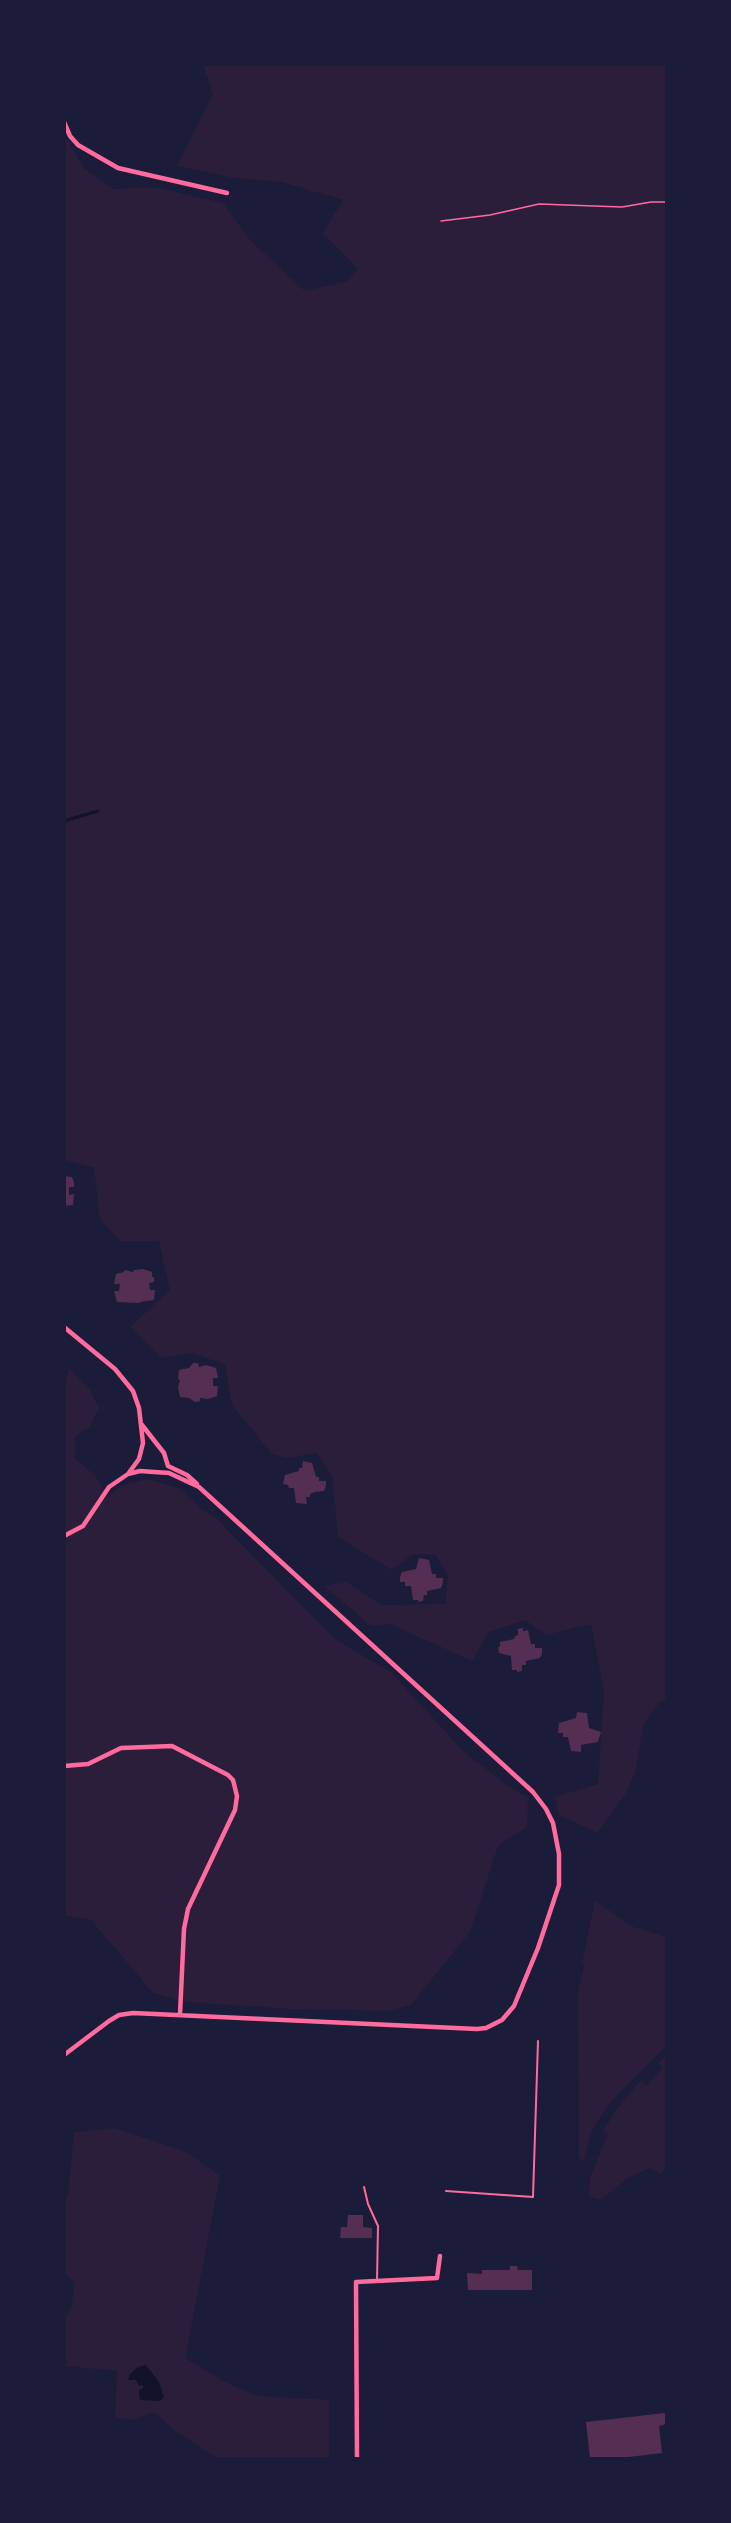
<!DOCTYPE html>
<style>
body{margin:0}
#map{position:relative;width:731px;height:2523px;overflow:hidden;background:#1b1b3a;font-family:"Titillium Web",sans-serif}
canvas{display:block}
.frame{position:absolute;inset:0;border:66px solid #1b1b3a;pointer-events:none}
</style>
<div id="map">
<canvas width="731" height="2523"></canvas>
<div class="frame"></div>
</div>
<script>
const ctx = document.querySelector('canvas').getContext('2d');
ctx.lineJoin = 'round';
function fillPath(path, color) { ctx.fillStyle = color; ctx.fill(path, 'evenodd'); }
const toPath = rows => new Path2D(rows.map(r => 'M' + r).join(''));
function trace(path, color, width, dash) { ctx.strokeStyle = color; ctx.lineWidth = width; ctx.lineCap = dash ? 'butt' : 'round'; ctx.setLineDash(dash || []); ctx.stroke(path); }
const green = toPath([
 [203,65,666,65,666,1700,661,1701,644,1723,635,1773,626,1793,597,1833,559,1815,555,1797,598,1784,604,1692,591,1624,546,1635,525,1620,489,1632,472,1661,390,1624,371,1626,324,1586,347,1582,381,1605,445,1604,448,1575,435,1555,413,1554,392,1570,338,1537,332,1476,317,1453,286,1458,272,1454,232,1405,225,1364,191,1353,161,1358,130,1327,170,1290,159,1241,120,1241,100,1219,94,1168,65,1160,64,135,85,169,114,189,155,187,223,203,251,241,305,291,347,281,358,269,323,233,343,200,282,182,234,178,177,166,213,94],
 [69,1368,88,1387,99,1407,90,1426,75,1437,75,1459,95,1475,108,1497,120,1486,147,1479,179,1488,204,1511,214,1516,336,1640,391,1672,464,1752,513,1789,528,1797,527,1827,498,1846,470,1932,411,2005,388,2011,291,2009,186,2002,153,1993,91,1920,65,1916,64,1390],
 [595,1900,631,1926,666,1937,666,2046,608,2105,592,2130,584,2159,579,2160,578,1990,584,1967,582,1963],
 [666,2056,666,2167,661,2175,651,2168,629,2177,601,2200,589,2197,590,2178,608,2134,603,2131,616,2110,641,2080,647,2085,662,2069,658,2063],
 [115,2128,187,2152,220,2176,186,2354,187,2359,227,2383,258,2396,329,2400,329,2458,216,2458,174,2430,154,2412,133,2420,115,2418,117,2371,65,2366,65,2316,71,2310,75,2283,64,2272,65,2196,68,2194,74,2132]
]);
const water = toPath([
 [146,2365,159,2382,164,2397,160,2401,140,2400,139,2390,143,2388,143,2385,139,2386,136,2380,128,2380,130,2374,138,2367]
]);
const stream = toPath([
 [64,821,98,811]
]);
const building = toPath([
 [64,1176,72,1177,74,1182,74,1187,69,1187,69,1195,74,1194,73,1205,64,1206],
 [143,1269,152,1272,152,1277,154,1277,154,1282,149,1283,150,1290,155,1290,154,1300,140,1302,140,1303,117,1302,114,1291,119,1291,120,1284,114,1284,116,1274,124,1272,125,1270,133,1272,134,1270],
 [193,1363,198,1363,199,1367,206,1365,216,1368,218,1378,213,1378,213,1386,218,1386,217,1396,208,1399,200,1398,200,1401,195,1402,189,1398,180,1397,178,1387,180,1380,178,1379,179,1370,189,1368],
 [303,1461,312,1463,316,1477,319,1477,319,1481,326,1481,326,1485,324,1491,315,1492,310,1494,310,1497,306,1497,307,1504,296,1503,294,1488,289,1488,288,1485,283,1484,285,1475,299,1471,299,1468,302,1468],
 [419,1558,429,1560,432,1574,436,1574,436,1578,443,1578,443,1583,441,1588,427,1591,427,1595,424,1595,423,1601,418,1602,418,1600,413,1600,411,1586,405,1586,405,1582,400,1582,400,1577,402,1572,416,1569],
 [523,1628,523,1631,528,1630,531,1644,535,1644,535,1648,542,1648,542,1654,540,1658,526,1661,526,1665,522,1665,522,1671,517,1672,517,1670,512,1670,511,1656,499,1653,498,1647,500,1647,500,1642,514,1639,515,1636,518,1635,518,1629],
 [577,1712,587,1713,589,1728,601,1732,598,1742,581,1745,581,1752,571,1751,568,1737,563,1737,563,1733,558,1733,559,1723,576,1718],
 [348,2215,363,2215,363,2227,372,2228,372,2238,340,2238,341,2227,347,2227],
 [510,2266,517,2266,518,2270,532,2270,532,2290,468,2290,467,2273,482,2274,482,2270,510,2270],
 [665,2413,666,2424,659,2426,662,2453,620,2458,590,2458,586,2422]
]);
const path = toPath([
 [441,221,490,215,539,204,622,207,651,202,666,202]
]);
const service = toPath([
 [364,2187,368,2204,378,2226,377,2280],
 [446,2191,533,2197,538,2041]
]);
const minor = toPath([
 [64,122,70,136,78,145,118,168,227,193],
 [64,1327,115,1369,133,1391,139,1408,143,1443,139,1459,128,1474],
 [142,1425,164,1453,168,1466,187,1475,197,1484],
 [64,1536,83,1526,109,1487,128,1474,140,1471,169,1473,199,1487,533,1792,546,1809,553,1823,559,1854,559,1885,538,1948,514,2006,502,2020,486,2028,477,2029,133,2013,119,2015,109,2021,64,2055],
 [64,1766,88,1764,121,1748,172,1746,228,1775,233,1780,237,1796,235,1810,188,1909,184,1929,180,2014],
 [357,2458,356,2282,437,2278,440,2256]
]);
fillPath(green, '#2a1e3b');
fillPath(water, '#12122b');
trace(stream, '#12122b', 3);
fillPath(building, '#542f53');
trace(path, '#ff6b9d', 1.5);
trace(service, '#ff6b9d', 2);
trace(minor, '#ff6b9d', 4.5);
</script>
